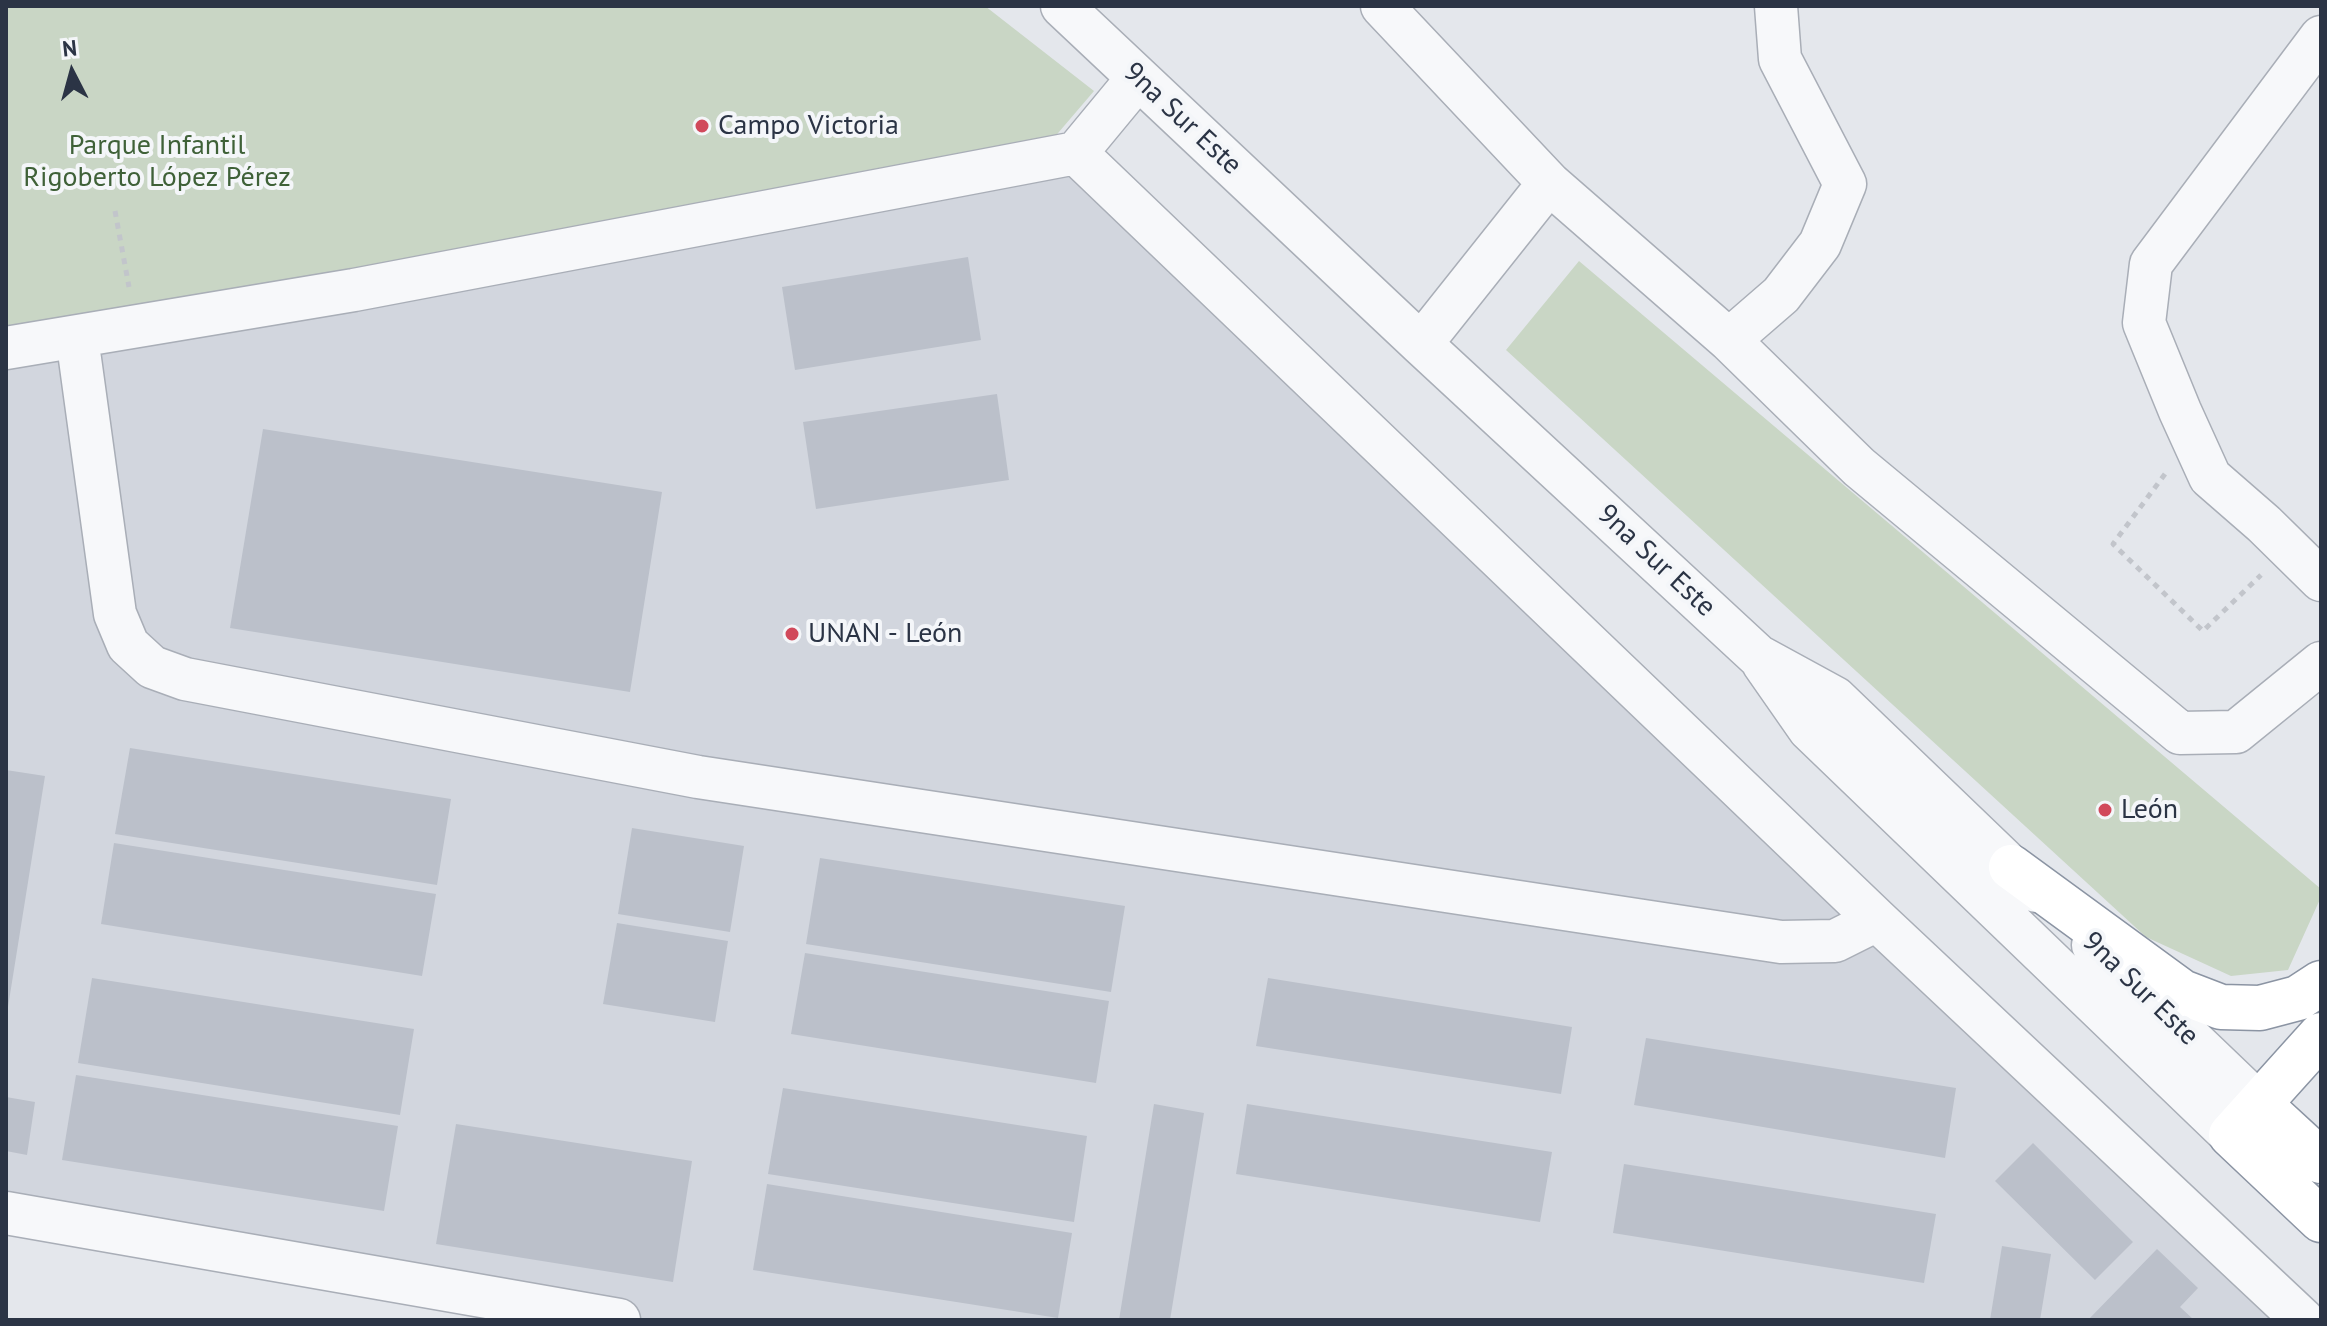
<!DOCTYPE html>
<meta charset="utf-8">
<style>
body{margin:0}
#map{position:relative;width:2327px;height:1326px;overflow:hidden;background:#e4e7ec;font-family:"PT Sans",sans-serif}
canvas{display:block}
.frame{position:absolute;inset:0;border:8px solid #2b3445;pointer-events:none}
.north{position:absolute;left:32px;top:32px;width:80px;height:80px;-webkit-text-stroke:6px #f4f6f9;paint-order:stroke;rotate:354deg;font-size:22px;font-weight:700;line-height:32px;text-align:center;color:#2b3445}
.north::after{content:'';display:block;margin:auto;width:28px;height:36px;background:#2b3445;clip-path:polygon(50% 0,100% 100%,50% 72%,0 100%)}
</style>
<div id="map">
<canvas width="2327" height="1326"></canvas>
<div class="frame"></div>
<div class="north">N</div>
</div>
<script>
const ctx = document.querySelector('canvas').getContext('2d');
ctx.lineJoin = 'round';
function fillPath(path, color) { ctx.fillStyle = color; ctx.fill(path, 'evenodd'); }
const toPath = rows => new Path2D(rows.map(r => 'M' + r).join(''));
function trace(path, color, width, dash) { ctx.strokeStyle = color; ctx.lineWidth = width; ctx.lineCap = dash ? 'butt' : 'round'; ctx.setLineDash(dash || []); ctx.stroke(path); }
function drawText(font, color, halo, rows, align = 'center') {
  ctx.font = font + ' "PT Sans",sans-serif'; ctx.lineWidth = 8; ctx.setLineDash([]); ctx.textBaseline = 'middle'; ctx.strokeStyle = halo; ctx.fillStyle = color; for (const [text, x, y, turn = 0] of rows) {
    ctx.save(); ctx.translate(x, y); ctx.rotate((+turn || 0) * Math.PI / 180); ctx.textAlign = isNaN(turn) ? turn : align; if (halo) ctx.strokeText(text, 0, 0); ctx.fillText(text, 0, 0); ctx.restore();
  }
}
const built = toPath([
 [1076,153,2303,1320,619,1320,6,1213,6,348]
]);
const green = toPath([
 [6,6,985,6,1094,91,1035,160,6,334],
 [1579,261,2321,889,2321,897,2288,970,2231,976,2146,937,1506,350]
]);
const building = toPath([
 [968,257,981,340,795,370,782,287],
 [997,394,1009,480,816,509,803,422],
 [263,429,662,492,630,692,230,628],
 [130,748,451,799,437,885,115,834],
 [6,770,45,776,8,1007,6,1007],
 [632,828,744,846,730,932,618,914],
 [114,843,436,894,422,976,101,924],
 [820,858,1125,906,1111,992,806,944],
 [617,923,728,941,715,1022,603,1004],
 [805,953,1109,1001,1096,1083,791,1034],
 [92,978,414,1029,400,1115,78,1063],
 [1268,978,1572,1027,1561,1094,1256,1046],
 [1646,1038,1956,1088,1945,1158,1634,1105],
 [76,1075,398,1126,384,1211,62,1160],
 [783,1088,1087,1136,1074,1222,768,1174],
 [6,1097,35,1102,27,1155,6,1151],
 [1154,1104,1204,1113,1170,1320,1119,1320],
 [1247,1104,1552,1152,1540,1222,1236,1174],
 [456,1124,692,1161,673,1282,436,1244],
 [2033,1143,2133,1242,2095,1280,1995,1181],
 [1624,1164,1936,1214,1924,1283,1613,1233],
 [767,1184,1072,1233,1058,1318,753,1270],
 [2002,1246,2051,1254,2040,1320,1990,1320],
 [2157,1249,2198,1288,2180,1307,2194,1320,2088,1320]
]);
const path = toPath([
 [115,211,129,287],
 [2165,474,2113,544,2203,631,2261,575]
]);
const minor = toPath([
 [1062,6,1421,344,1758,656,1835,698,2036,891],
 [1382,6,1549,183],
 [2321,37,2151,264,2144,323,2180,411,2210,477,2264,524,2321,580],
 [1076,153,1877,920,2303,1320],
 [77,337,115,614,128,645,152,667,185,679,698,777,1781,942,1835,941,1877,920],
 [1729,340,1781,295,1820,244,1845,184,1780,59,1776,6],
 [1421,344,1549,183,1729,340,1859,467,2180,733,2236,732,2321,663],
 [6,348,354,290,1076,153,1138,78],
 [1763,663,1809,729,2231,1135],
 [2093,945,2259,1104],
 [6,1213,619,1320]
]);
const highway = toPath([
 [2011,867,2182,992,2221,1007,2260,1008,2298,998,2321,983],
 [2321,1035,2231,1135,2321,1220],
 [2259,1104,2321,1161]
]);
const markers = [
 [702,126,8,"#d1495b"],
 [792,634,8,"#d1495b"],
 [2105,810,8,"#d1495b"]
];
const streetNames = [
 ["9na Sur Este",1182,119,43],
 ["9na Sur Este",1656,561,43],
 ["9na Sur Este",2140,989,44]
];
const poiNames = [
 ["Campo Victoria",718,126],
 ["UNAN - León",808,634],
 ["León",2121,810]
];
const parkNames = [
 ["Parque Infantil",157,146],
 ["Rigoberto López Pérez",157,178]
];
fillPath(built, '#d2d6de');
fillPath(green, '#c9d6c5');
fillPath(building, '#bbc0ca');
trace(minor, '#a9aeb7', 45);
trace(highway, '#8b94a3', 47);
trace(path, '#c2c5cb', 5, [6, 6]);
trace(minor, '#f7f8fa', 42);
trace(highway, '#fff', 44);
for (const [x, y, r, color] of markers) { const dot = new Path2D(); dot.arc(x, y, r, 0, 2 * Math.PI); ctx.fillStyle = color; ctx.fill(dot); trace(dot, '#f4f6f9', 3); }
drawText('28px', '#2b3445', '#f4f6f9', streetNames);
drawText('28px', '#2b3445', '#f4f6f9', poiNames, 'left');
drawText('28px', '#3f6138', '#f4f6f9', parkNames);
</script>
